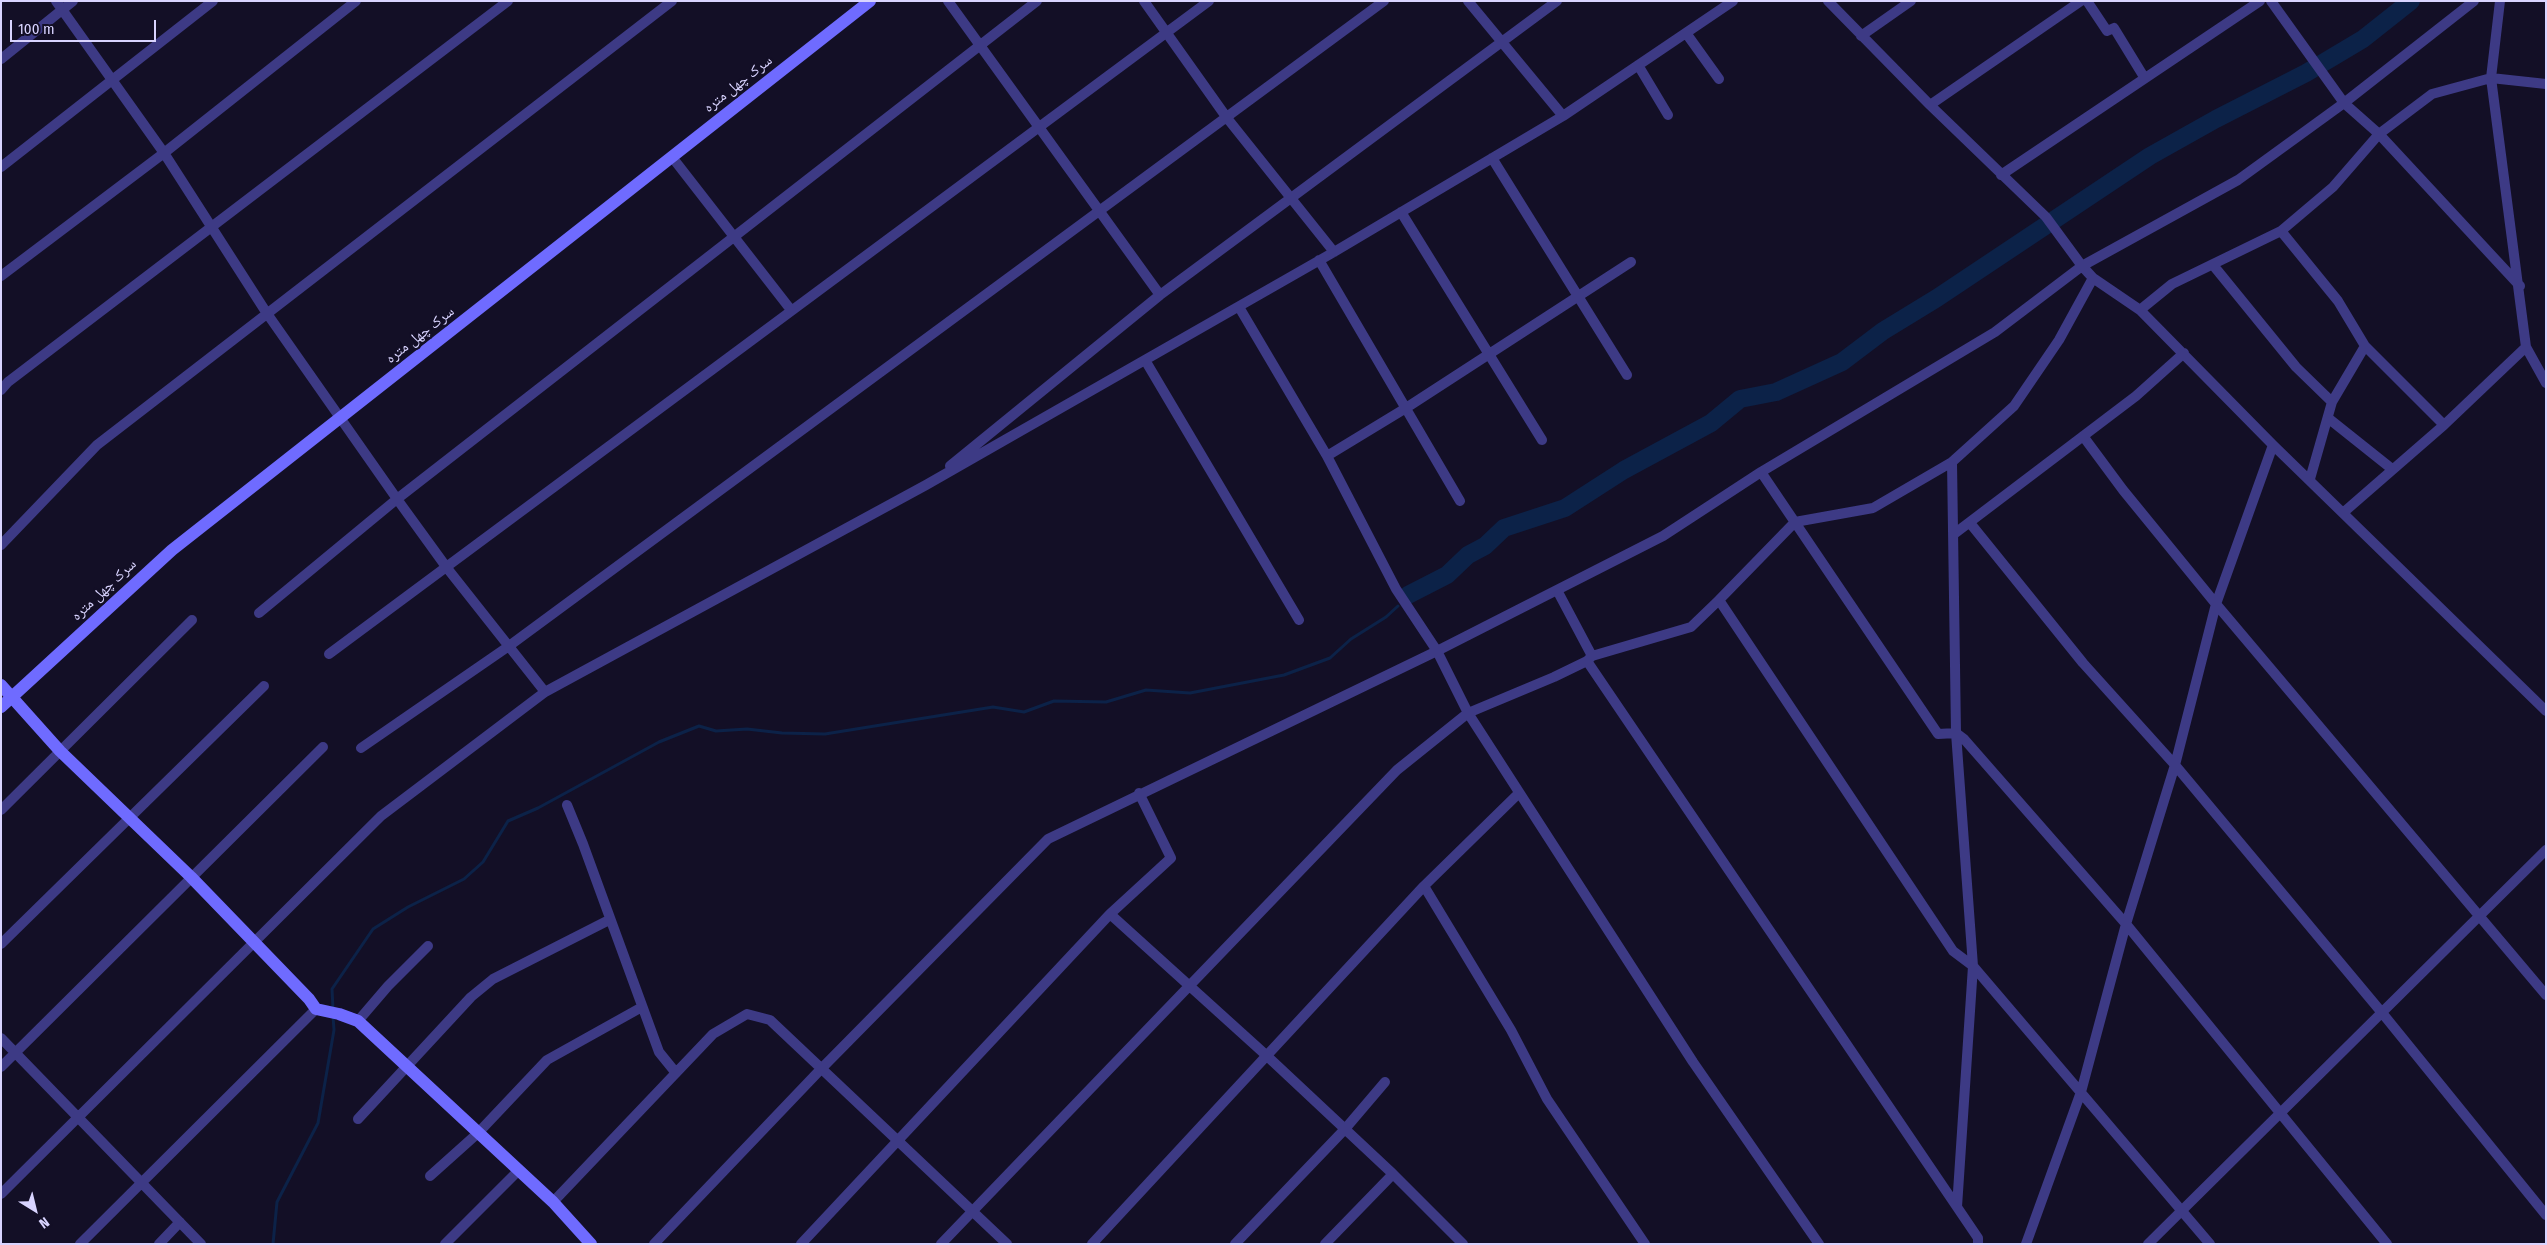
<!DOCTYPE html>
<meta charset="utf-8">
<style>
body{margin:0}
#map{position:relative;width:2547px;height:1245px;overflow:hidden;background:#130f26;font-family:"Fira Sans Condensed",sans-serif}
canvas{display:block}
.frame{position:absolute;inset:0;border:2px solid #d9d4ff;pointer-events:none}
.north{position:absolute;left:10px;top:1185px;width:50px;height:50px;-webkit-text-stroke:4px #130f26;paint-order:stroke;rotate:144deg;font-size:14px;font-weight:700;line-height:20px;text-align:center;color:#d9d4ff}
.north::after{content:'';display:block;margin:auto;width:18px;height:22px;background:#d9d4ff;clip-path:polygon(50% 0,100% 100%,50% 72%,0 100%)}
.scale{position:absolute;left:10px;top:20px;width:146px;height:22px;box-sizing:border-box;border:2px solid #d9d4ff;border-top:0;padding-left:6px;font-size:15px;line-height:18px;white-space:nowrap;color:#d9d4ff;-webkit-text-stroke:4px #130f26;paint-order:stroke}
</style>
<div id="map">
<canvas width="2547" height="1245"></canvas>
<div class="frame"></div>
<div class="north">N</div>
<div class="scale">100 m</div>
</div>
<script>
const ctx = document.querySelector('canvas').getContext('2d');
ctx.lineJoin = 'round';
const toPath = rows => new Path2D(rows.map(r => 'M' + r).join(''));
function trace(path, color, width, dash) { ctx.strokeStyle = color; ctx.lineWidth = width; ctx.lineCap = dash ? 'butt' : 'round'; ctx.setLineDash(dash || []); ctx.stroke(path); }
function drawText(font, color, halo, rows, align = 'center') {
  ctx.font = font + ' "Fira Sans Condensed","Noto Naskh Arabic",sans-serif'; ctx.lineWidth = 4.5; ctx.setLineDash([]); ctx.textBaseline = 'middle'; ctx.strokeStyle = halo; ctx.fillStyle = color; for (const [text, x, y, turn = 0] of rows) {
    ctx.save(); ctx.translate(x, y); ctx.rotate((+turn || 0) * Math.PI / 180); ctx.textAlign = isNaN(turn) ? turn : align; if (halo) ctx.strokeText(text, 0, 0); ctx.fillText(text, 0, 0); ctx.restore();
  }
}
const stream = toPath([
 [333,1009,332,989,373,929,408,907,464,879,483,862,508,821,538,808,659,742,699,726,716,731,747,729,782,733,825,734,993,707,1024,712,1054,701,1106,702,1146,690,1190,693,1284,675,1330,658,1351,639,1386,617,1398,606],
 [273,1244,277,1202,318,1123,334,1030,333,1016]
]);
const river = toPath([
 [1408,595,1447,575,1468,555,1485,546,1504,528,1565,508,1624,470,1711,423,1740,399,1776,392,1842,362,1883,331,1937,298,2150,156,2216,119,2306,73,2363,39,2411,1]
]);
const street = toPath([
 [56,1,164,153,266,312,397,499,447,568,545,692],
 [948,1,1160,295],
 [1144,1,1227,118,1334,252],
 [1468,1,1563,116],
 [1828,1,1930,105,2046,217,2082,266,2093,278,2140,310,2273,445,2546,711],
 [2087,1,2107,31,2114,28,2144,77],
 [2271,1,2344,103,2379,134,2520,286],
 [2500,1,2491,78,2526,347,2546,383],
 [1686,33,1719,79],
 [1861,36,1911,1],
 [1,59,73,1],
 [1638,65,1668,115],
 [1930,105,2081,1],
 [672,157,791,310],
 [1492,158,1627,375],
 [1,167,213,1],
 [2001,175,2260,1],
 [1401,212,1542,440],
 [2281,231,2338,301,2365,346,2444,425],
 [1319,260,1460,501],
 [2213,265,2296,367,2332,402],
 [1,276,164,153,356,1],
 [1239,307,1327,456,1396,589,1437,651,1468,713,1693,1062,1819,1244],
 [2140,310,2172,284,2281,231,2333,187,2379,134,2432,94,2491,78,2546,84],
 [1145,360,1299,620],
 [1,390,8,382,508,1],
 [2328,418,2392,469],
 [2083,436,2123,490,2216,604,2546,995],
 [1327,456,1406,408,1631,262],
 [950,466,1160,295,1557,1],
 [1761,472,1938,734,1956,733,1964,739,2126,924,2387,1244],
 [2310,479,2332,402,2365,346],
 [2344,512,2444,425,2526,347],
 [1970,523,2083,663,2175,765,2383,1014,2546,1215],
 [1954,534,2136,396,2184,353],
 [1,545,97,445,672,1],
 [1558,592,1592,656,1587,661,1978,1238,1978,1244],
 [1719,600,1795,522,1873,508,1952,462],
 [259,613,397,499,1037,1],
 [329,654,1209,1],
 [1592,656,1691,627,1719,600,1953,951,1973,966,2210,1244],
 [361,748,509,646,1384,1],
 [567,805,583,844,659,1052,676,1073],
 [1,810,192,620],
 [1424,886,1511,1030,1547,1099,1645,1244],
 [1110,914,1267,1056,1393,1174,1463,1244],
 [1,944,264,686],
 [358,1021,388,986,428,946],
 [1,1038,201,1244],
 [1,1067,323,747],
 [358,1119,471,997,493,979,609,920],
 [430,1176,478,1133,547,1060,642,1007],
 [1,1194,381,816,545,692,926,485,1334,252,1563,116,1733,1],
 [553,1202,713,1034,747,1014,770,1020,1007,1244],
 [1957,1207,1973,966,1956,733,1952,462,2014,406,2059,340,2093,278],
 [80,1244,316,1009],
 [159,1244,180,1222],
 [445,1244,518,1171],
 [654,1244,821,1069,1048,839,1437,651,1663,536,1761,472,1995,332,2082,266,2238,180,2344,103,2474,1],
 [801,1244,1110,914,1171,858,1139,793],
 [941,1244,1397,770,1468,713,1554,677,1587,661],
 [1092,1244,1424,886,1518,794],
 [1235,1244,1345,1129,1385,1082],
 [1325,1244,1393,1174],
 [2026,1244,2081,1092,2126,924,2175,765,2216,604,2273,445],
 [2148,1244,2546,850]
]);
const secondary = toPath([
 [1,685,60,751,191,877,309,999,316,1009,339,1014,358,1021,553,1202,591,1244],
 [1,707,172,550,870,1]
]);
const streetNames = [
 ["سرک چهل متره",738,84,-38],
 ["سرک چهل متره",420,335,-38],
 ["سرک چهل متره",104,590,-43]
];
trace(stream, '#0c2248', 3);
trace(river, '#0c2248', 18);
trace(street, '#3d3a85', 10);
trace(secondary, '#6f6bff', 12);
drawText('15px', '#d9d4ff', '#130f26', streetNames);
</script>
